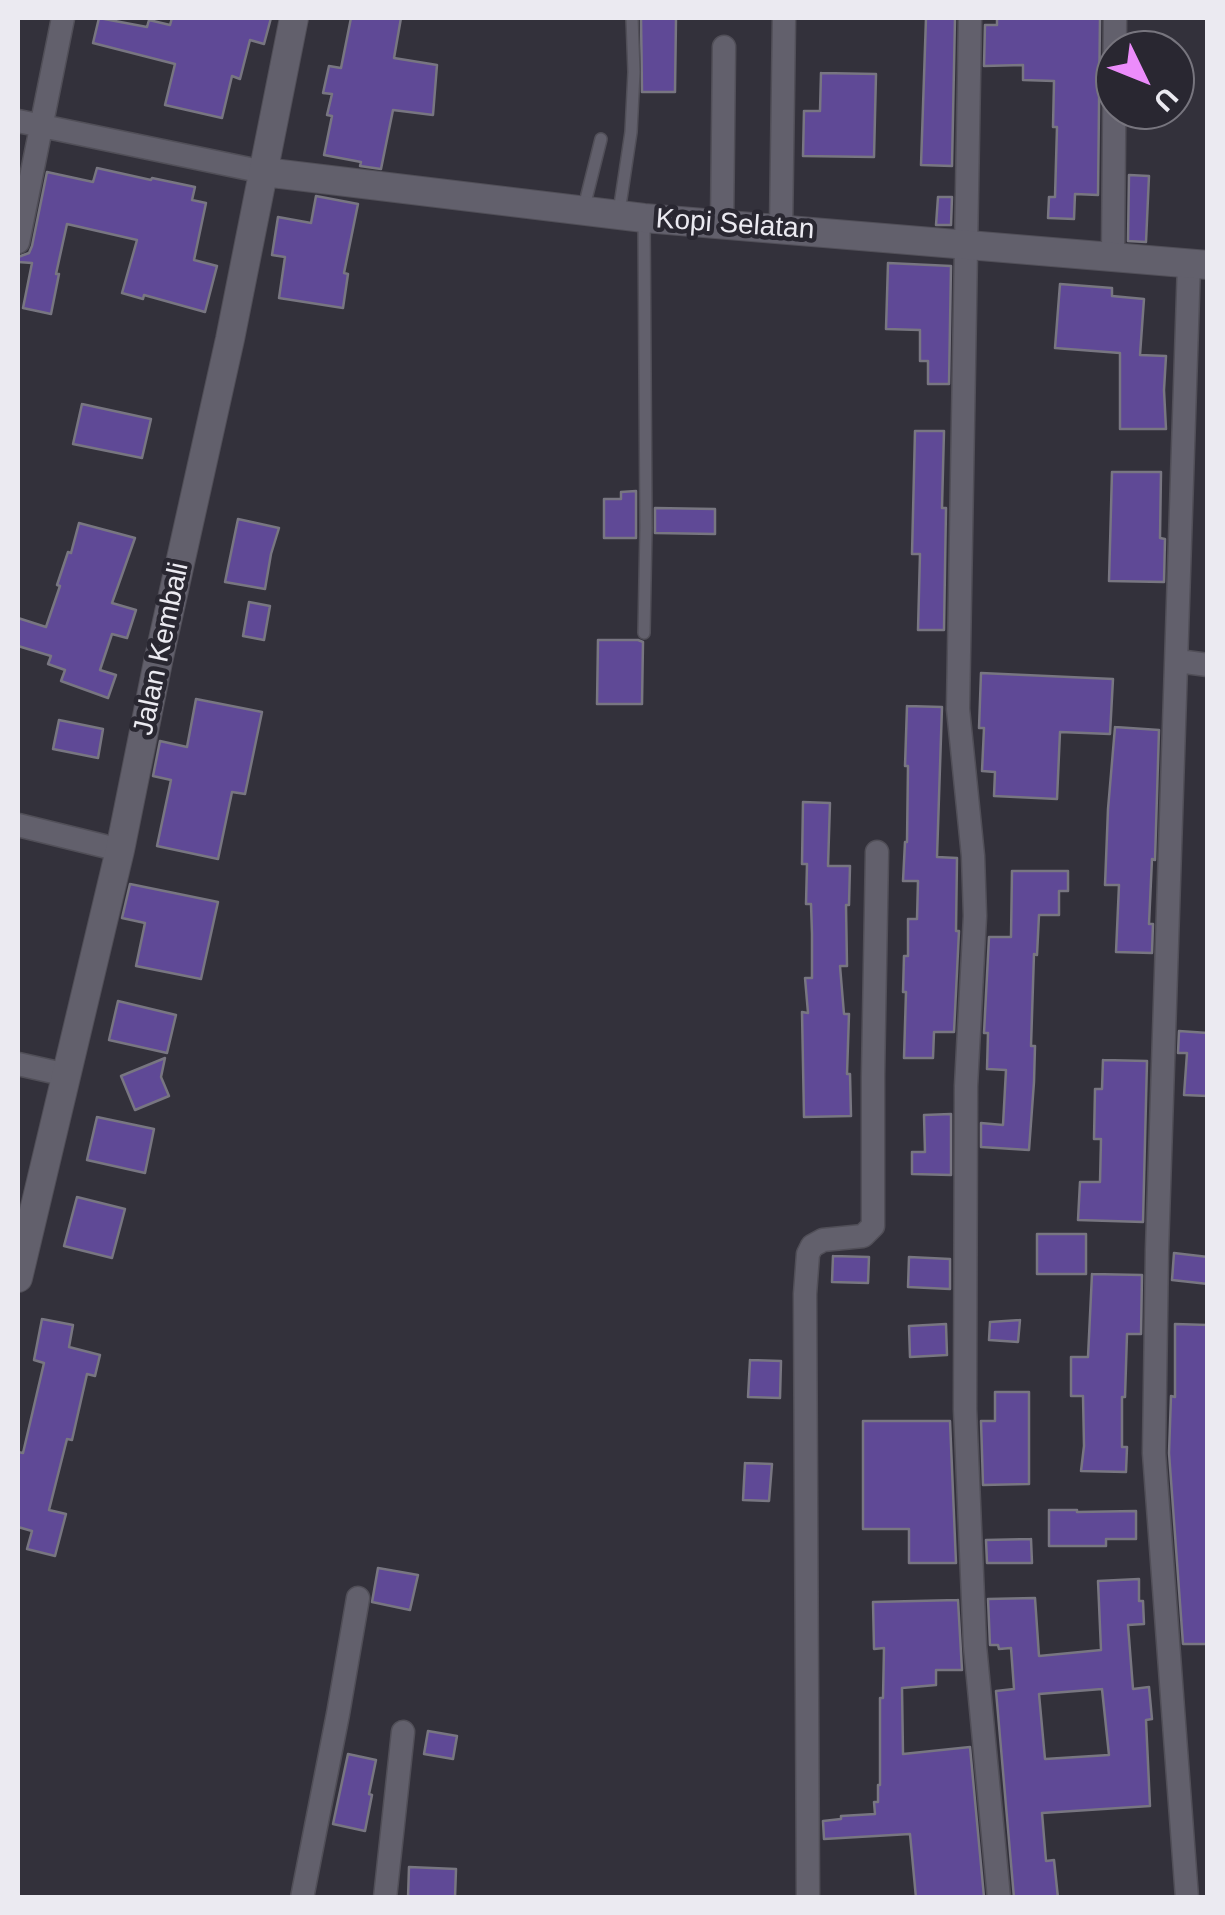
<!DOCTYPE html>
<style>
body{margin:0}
#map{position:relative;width:1225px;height:1915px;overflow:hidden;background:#33313b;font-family:Arial,sans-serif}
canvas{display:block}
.frame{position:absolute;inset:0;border:20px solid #ebeaf1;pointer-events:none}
.north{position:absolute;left:1095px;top:30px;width:100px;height:100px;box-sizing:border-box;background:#292731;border:2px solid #77757e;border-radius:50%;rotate:133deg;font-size:28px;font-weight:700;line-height:40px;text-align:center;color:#ebeaf1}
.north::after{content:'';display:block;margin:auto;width:35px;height:45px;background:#ec8cfb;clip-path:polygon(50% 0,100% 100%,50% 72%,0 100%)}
</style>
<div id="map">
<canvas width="1225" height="1915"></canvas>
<div class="frame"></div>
<div class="north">U</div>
</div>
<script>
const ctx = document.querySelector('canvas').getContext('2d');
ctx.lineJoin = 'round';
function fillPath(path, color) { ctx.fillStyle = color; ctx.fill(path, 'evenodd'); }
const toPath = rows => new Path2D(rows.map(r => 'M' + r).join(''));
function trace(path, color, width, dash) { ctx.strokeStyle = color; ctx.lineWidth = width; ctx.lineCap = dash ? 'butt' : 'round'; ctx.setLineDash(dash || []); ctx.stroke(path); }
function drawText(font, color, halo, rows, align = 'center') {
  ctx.font = font + ' Arial,sans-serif'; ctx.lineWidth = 9; ctx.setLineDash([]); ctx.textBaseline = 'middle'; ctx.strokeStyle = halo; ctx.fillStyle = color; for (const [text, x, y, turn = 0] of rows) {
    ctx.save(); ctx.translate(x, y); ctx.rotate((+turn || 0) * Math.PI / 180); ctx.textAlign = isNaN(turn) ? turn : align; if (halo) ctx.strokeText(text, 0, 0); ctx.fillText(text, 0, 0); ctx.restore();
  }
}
const building = toPath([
 [99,18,147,27,149,20,170,25,172,18,271,18,264,44,250,40,240,79,232,76,222,118,165,105,175,64,93,43,99,18],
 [351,18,401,18,394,58,437,65,433,115,393,110,381,169,360,166,361,162,324,155,332,116,327,115,332,94,323,93,329,66,341,68,351,18],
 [641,18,676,18,675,92,642,92,641,18],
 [926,18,955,18,952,166,921,165,926,18],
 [997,18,1100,18,1098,195,1075,194,1074,219,1048,218,1049,197,1055,197,1057,127,1053,127,1054,81,1023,80,1023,65,984,66,985,25,997,25,997,18],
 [821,73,876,74,874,157,803,156,804,111,820,111,821,73],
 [97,168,151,180,152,178,195,187,192,200,206,203,194,260,217,266,205,312,144,295,143,299,122,293,137,240,67,224,56,274,59,274,51,314,23,308,32,263,18,262,18,257,29,253,32,246,47,172,93,182,97,168],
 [1129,175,1149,176,1146,242,1128,241,1129,175],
 [316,196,358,204,344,273,348,274,343,308,279,298,285,257,272,255,278,217,311,223,316,196],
 [938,197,952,197,951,225,936,225,938,197],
 [888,263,951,266,949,384,928,384,928,361,920,361,920,330,886,329,888,263],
 [1060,284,1112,288,1112,296,1144,299,1140,355,1166,356,1164,390,1166,429,1120,429,1120,353,1055,348,1060,284],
 [82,404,151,419,142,458,73,444,82,404],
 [915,431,944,431,942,508,946,508,944,630,918,630,920,554,912,554,915,431],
 [1112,472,1161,472,1160,538,1165,539,1164,582,1109,581,1112,472],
 [636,491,636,538,604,538,604,499,621,499,621,492,636,491],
 [655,508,715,509,715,534,655,533,655,508],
 [238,519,279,528,271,554,265,589,225,582,238,519],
 [79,523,135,538,112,603,136,610,127,638,112,634,100,670,116,675,108,698,61,681,65,670,48,664,51,656,18,646,18,618,46,627,60,586,57,585,68,552,71,553,79,523],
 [249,602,270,606,264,640,243,636,249,602],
 [598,640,638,640,643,642,642,704,597,704,598,640],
 [981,673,1113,679,1110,734,1060,732,1057,799,994,796,995,772,982,771,984,728,979,728,981,673],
 [196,699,262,712,245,794,232,792,218,859,157,846,171,780,153,776,160,741,187,747,196,699],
 [907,706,942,707,937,857,957,858,956,931,959,931,954,1032,934,1032,933,1058,904,1058,906,992,903,992,904,956,908,956,908,919,917,919,918,881,903,881,905,842,907,842,908,766,905,766,907,706],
 [59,720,103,729,98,758,53,749,59,720],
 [1115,727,1159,730,1155,860,1152,859,1149,924,1153,924,1152,953,1116,952,1119,885,1105,885,1108,809,1115,727],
 [803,802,830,803,828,866,850,866,849,905,846,905,847,966,840,966,844,1014,849,1014,847,1074,850,1074,851,1116,804,1117,802,1012,808,1013,805,978,812,978,812,934,811,904,806,904,807,864,802,864,803,802],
 [1012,871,1068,871,1068,891,1059,891,1059,915,1039,915,1037,955,1034,954,1031,1046,1035,1046,1034,1082,1029,1150,981,1147,981,1123,1003,1125,1006,1070,987,1069,988,1033,984,1033,989,937,1011,937,1012,871],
 [130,884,218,902,201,979,136,966,145,923,122,918,130,884],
 [118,1001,176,1015,167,1053,109,1040,118,1001],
 [1179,1031,1208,1033,1208,1096,1184,1095,1187,1053,1178,1053,1179,1031],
 [165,1058,161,1077,169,1096,135,1110,121,1076,165,1058],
 [1103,1060,1147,1061,1143,1222,1078,1220,1080,1182,1100,1182,1101,1139,1094,1139,1095,1089,1102,1089,1103,1060],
 [951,1114,951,1175,912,1174,912,1152,925,1152,924,1115,951,1114],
 [97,1117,154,1129,145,1173,87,1160,97,1117],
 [77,1197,125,1209,112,1258,64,1246,77,1197],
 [1037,1234,1086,1234,1086,1274,1037,1274,1037,1234],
 [1174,1253,1208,1257,1208,1284,1172,1280,1174,1253],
 [833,1256,869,1257,868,1283,832,1282,833,1256],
 [909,1257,950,1259,950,1289,908,1287,909,1257],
 [1092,1274,1142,1275,1141,1334,1127,1334,1125,1397,1122,1397,1122,1447,1127,1447,1126,1472,1081,1471,1084,1446,1083,1396,1071,1396,1071,1357,1088,1357,1092,1274],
 [42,1319,73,1325,69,1347,100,1355,95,1376,87,1374,72,1440,67,1439,49,1510,66,1514,55,1556,27,1549,32,1531,18,1527,18,1452,23,1453,44,1363,34,1360,42,1319],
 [1020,1320,1018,1342,989,1340,990,1322,1020,1320],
 [946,1324,947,1355,910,1357,909,1326,946,1324],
 [1175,1324,1208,1325,1208,1644,1183,1644,1169,1453,1171,1396,1175,1397,1175,1324],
 [750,1360,781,1361,780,1398,748,1397,750,1360],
 [995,1392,1029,1392,1029,1484,983,1485,981,1421,995,1421,995,1392],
 [863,1421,950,1421,956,1563,909,1563,909,1529,863,1529,863,1421],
 [745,1463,772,1464,769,1501,743,1500,745,1463],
 [1049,1510,1077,1510,1077,1512,1136,1511,1136,1539,1106,1539,1106,1546,1049,1546,1049,1510],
 [1031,1539,1032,1563,987,1563,986,1540,1031,1539],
 [378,1568,418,1575,410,1610,372,1602,378,1568],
 [1139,1579,1139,1601,1143,1601,1144,1624,1128,1625,1133,1689,1149,1687,1152,1719,1146,1720,1150,1806,1042,1813,1046,1861,1054,1860,1058,1898,1014,1898,996,1691,1014,1689,1011,1648,999,1649,998,1645,990,1645,988,1599,1035,1598,1039,1656,1101,1650,1098,1581,1139,1579],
 [1102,1689,1109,1755,1045,1759,1039,1694,1102,1689],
 [958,1600,962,1670,936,1670,936,1685,902,1688,903,1754,970,1747,984,1897,916,1898,910,1834,824,1839,823,1821,841,1819,841,1816,875,1814,874,1802,878,1802,878,1785,880,1785,880,1698,883,1698,884,1648,874,1649,873,1602,958,1600],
 [428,1731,457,1736,453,1759,424,1754,428,1731],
 [348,1754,376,1760,369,1794,372,1795,365,1831,333,1824,348,1754],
 [409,1867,456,1869,455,1898,408,1898,409,1867]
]);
const service = toPath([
 [583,211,601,139],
 [619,212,631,132,634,72,632,18],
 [644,218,646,528,644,633]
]);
const minor = toPath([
 [970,18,958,709,973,856,975,916,966,1086,965,1409,975,1646,999,1898],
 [18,121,264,172],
 [722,225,724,47],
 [781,229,784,18],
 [18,242,63,18],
 [1113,255,1115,18],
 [1178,661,1208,665],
 [18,825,120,850],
 [18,1064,67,1075],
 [302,1898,338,1714,358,1598],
 [385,1898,403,1732],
 [808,1898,805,1294,808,1254,812,1246,823,1240,863,1236,873,1226,873,1076,877,852],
 [1187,1898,1154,1453,1157,1250,1189,263]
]);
const tertiary = toPath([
 [264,172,644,218,1208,265],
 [18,1278,120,850,158,662,230,339,294,18]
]);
const streetNames = [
 ["Kopi Selatan",735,225,4],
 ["Jalan Kembali",162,649,-78]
];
fillPath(building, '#5f4996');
trace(building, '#787681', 2.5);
trace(service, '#514f58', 14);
trace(minor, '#514f58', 25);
trace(tertiary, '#514f58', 30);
trace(service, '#62606c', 11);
trace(minor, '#62606c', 22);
trace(tertiary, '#62606c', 28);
drawText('28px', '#ebeaf1', '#292731', streetNames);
</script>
